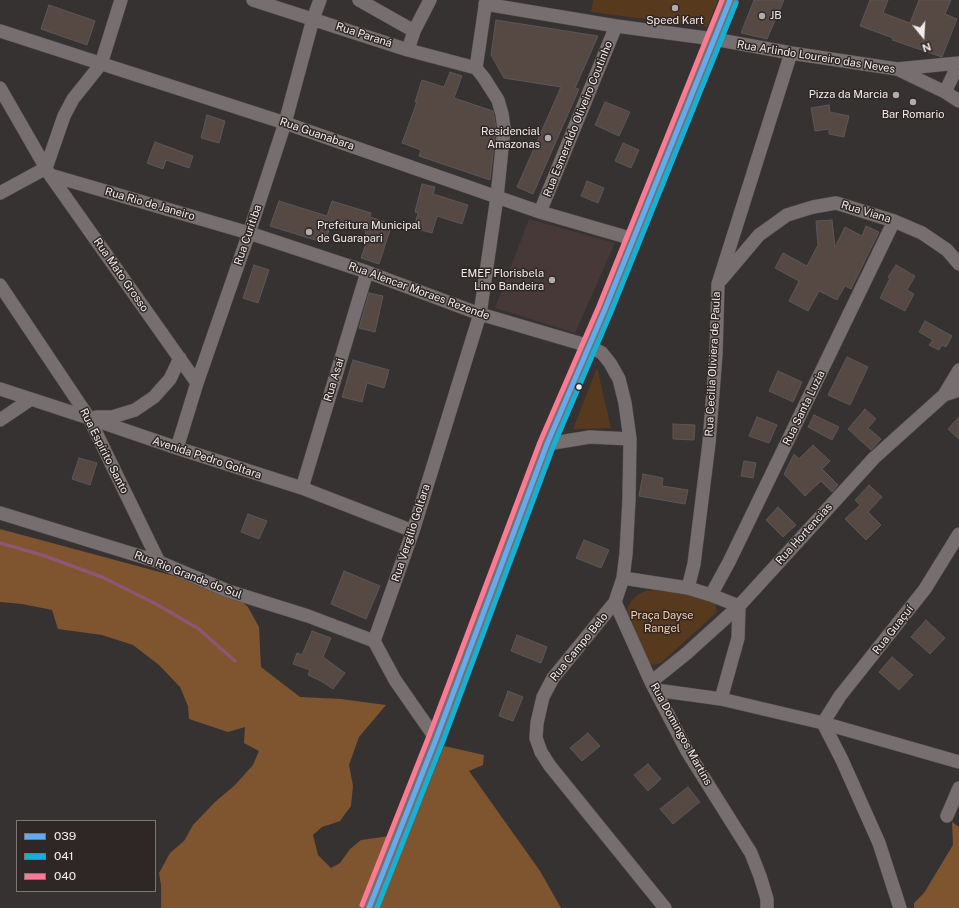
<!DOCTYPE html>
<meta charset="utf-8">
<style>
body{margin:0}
#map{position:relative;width:959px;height:908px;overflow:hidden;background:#373232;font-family:"Public Sans",sans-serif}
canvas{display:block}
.legend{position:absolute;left:16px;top:820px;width:140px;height:72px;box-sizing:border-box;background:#2f2726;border:1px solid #7d7675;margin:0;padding:5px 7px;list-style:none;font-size:12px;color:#f2edec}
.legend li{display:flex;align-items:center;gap:8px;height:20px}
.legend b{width:20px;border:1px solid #7d7675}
.north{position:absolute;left:903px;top:16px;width:40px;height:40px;-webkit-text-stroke:3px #2f2726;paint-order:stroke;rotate:162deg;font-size:11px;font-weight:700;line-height:16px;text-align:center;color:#f2edec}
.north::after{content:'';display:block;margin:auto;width:14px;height:18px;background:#f2edec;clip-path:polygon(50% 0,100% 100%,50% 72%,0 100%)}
</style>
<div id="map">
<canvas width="959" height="908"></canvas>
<ul class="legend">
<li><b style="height:5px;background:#60acee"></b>039</li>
<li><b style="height:5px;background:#13b2d5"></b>041</li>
<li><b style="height:5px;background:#fe7a93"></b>040</li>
</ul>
<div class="north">N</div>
</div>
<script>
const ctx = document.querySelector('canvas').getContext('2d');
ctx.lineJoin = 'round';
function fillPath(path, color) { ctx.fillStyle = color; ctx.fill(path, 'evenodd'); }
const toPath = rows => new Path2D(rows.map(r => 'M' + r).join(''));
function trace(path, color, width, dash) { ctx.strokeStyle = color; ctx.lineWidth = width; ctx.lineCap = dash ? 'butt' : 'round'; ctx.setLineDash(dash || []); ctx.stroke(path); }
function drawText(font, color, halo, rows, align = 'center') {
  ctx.font = font + ' "Public Sans",sans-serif'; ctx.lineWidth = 3; ctx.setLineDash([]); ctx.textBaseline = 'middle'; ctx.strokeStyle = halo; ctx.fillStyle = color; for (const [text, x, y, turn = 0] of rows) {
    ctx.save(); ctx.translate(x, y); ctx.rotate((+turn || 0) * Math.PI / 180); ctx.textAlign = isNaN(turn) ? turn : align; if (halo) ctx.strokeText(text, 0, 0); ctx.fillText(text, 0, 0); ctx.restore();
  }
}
const built = toPath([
 [529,219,615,243,575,333,495,308]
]);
const green = toPath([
 [593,0,718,0,707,27,591,12],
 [597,368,611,428,573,429],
 [655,590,700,597,715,603,717,612,661,663,654,665,648,662,626,615,628,607,632,600,639,594,646,591]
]);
const forest = toPath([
 [0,529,230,591,248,607,259,627,261,667,300,697,341,699,386,705,359,737,349,765,353,786,351,806,340,821,322,827,313,835,318,855,331,868,340,863,350,849,361,840,389,836,360,908,161,908,161,885,159,873,170,853,184,841,193,825,215,802,235,785,253,765,259,751,244,743,245,727,228,732,189,719,188,706,180,687,159,665,133,645,102,635,58,629,52,610,22,604,0,602],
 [444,746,484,755,483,765,469,771,540,871,561,908,379,908],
 [952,822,959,827,959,908,914,908,914,903,924,893,953,845]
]);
const stream = toPath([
 [0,543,45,556,102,577,156,604,199,629,235,661]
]);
const building = toPath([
 [754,0,784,0,767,39,741,33,754,0],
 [870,0,888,0,883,13,910,23,919,0,951,0,945,14,957,19,942,57,892,40,893,38,860,26,870,0],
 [49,5,95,21,87,45,41,29,49,5],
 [496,20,598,36,575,88,579,89,533,194,517,187,561,87,504,78,491,55,496,20],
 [450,72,462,76,454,98,493,111,496,128,490,180,419,156,421,150,402,143,417,102,415,102,422,80,444,87,450,72],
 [605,102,630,112,619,136,595,125,605,102],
 [829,105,830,112,849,116,844,137,829,134,829,129,815,131,811,108,829,105],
 [207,115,225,121,219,143,201,138,207,115],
 [155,142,193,156,189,168,166,160,163,169,147,163,155,142],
 [623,143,639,150,631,168,615,161,623,143],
 [587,181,604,188,598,203,581,196,587,181],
 [422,184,435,187,433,194,468,205,462,224,437,216,432,233,414,228,418,213,415,212,422,184],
 [279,201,327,216,332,201,371,213,370,217,392,224,379,264,361,258,369,235,365,234,366,231,332,220,325,243,270,226,279,201],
 [832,220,835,247,845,227,862,236,866,226,879,232,851,289,845,286,837,300,819,291,808,311,789,301,799,281,775,268,783,253,807,266,818,245,816,221,832,220],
 [254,265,269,270,258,303,243,298,254,265],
 [896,265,915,276,907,290,914,294,905,311,880,298,890,278,888,277,896,265],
 [369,293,383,296,375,332,359,328,369,293],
 [925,321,952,336,946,347,942,345,939,350,929,345,933,340,919,332,925,321],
 [847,357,868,367,850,405,828,395,847,357],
 [353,360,389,370,384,388,367,383,362,402,342,397,353,360],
 [778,371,802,382,793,402,769,391,778,371],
 [865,409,876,419,868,428,881,439,871,450,848,429,865,409],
 [814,415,839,427,832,440,808,427,814,415],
 [757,417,777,425,769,443,749,436,757,417],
 [959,417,959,439,948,429,959,417],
 [673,424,695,425,694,440,673,439,673,424],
 [813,445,830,461,822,469,838,485,832,492,821,481,805,496,784,474,794,454,799,459,813,445],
 [79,458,97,463,90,485,72,479,79,458],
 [744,461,756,463,753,478,741,476,744,461],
 [643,474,663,478,662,486,688,490,685,504,639,496,643,474],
 [869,485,882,497,868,512,881,525,866,540,845,519,860,505,855,500,869,485],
 [778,507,796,525,783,537,766,520,778,507],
 [248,514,267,521,259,539,241,532,248,514],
 [584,540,609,550,601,568,576,558,584,540],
 [344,571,380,586,366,619,331,604,344,571],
 [926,620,945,638,930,654,911,637,926,620],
 [312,631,331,638,323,657,345,673,333,689,321,681,308,675,310,670,293,664,297,653,302,655,312,631],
 [517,635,547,647,541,663,511,651,517,635],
 [892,657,913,675,899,690,879,672,892,657],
 [508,691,523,697,513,721,499,716,508,691],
 [588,733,600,746,582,761,570,748,588,733],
 [648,764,661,779,648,791,634,775,648,764],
 [688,787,700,802,673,824,660,809,688,787]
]);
const minor = toPath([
 [253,0,408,50,476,68],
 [359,0,414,31],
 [485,4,616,26,714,39,791,53,897,69,945,92,959,101],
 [0,31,285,123,540,212,633,239],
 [408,50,414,31,430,0],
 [476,68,486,0],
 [897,69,959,63],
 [0,88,50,175,197,383],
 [945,92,959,63],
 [50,175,249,233,367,272,480,314,589,346,602,353,610,363,619,379,625,403,630,439,629,499,626,554,623,578,615,602,553,678,543,697,537,723,536,738,541,752,550,766,665,908],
 [0,193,46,168,64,116,73,99,101,64,121,0],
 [540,212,616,26],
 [721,280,759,235,787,215,813,207,836,203,894,221,922,233,947,250,959,264],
 [0,285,89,418,159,562],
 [0,389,89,418,177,448,302,488,413,531],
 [944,395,959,370],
 [96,417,112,417,135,410,154,397,170,379,180,358],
 [0,420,31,399],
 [547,444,590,437,630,439],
 [177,448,197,383,249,233,285,123,313,19,320,0],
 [302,488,367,272],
 [0,513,159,562,228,591,308,616,374,641],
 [623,578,688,588,711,595,739,606,738,638,721,699],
 [688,588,694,564,709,443,716,354,718,284,791,53],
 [711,595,729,562,894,221],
 [615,602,651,682,687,751,751,853,760,876,767,899,767,908],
 [651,682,687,653,739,606,874,458,944,395,959,390],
 [656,690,721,699,823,723,959,762],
 [436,739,395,680,374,641,413,531,480,314,497,197,504,128,502,114,498,100,484,78,476,68],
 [947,816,959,788],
 [900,908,879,843,842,760,823,723,840,696,925,589,959,534]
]);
const major = toPath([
 [369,908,436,739,547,444,605,309,730,0]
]);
const bus1 = toPath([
 [369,908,436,739,547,444,605,309,730,0]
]);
const bus2 = toPath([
 [377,908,443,741,553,447,611,312,736,3]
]);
const bus3 = toPath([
 [362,905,429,736,540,442,599,306,722,0]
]);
const markers = [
 [675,8,4,"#b1acab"],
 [762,16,4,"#b1acab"],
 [896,95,4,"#b1acab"],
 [913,102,4,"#b1acab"],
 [548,138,4,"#b1acab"],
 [309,232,4,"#b1acab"],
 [552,280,4,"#b1acab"],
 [579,387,3.5,"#f2edec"]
];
const poiNames = [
 ["JB",770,16,"left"],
 ["Speed Kart",675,21,"center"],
 ["Pizza da Marcia",888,95],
 ["Bar Romario",913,115,"center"],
 ["Residencial",540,132],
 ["Amazonas",540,145],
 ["Prefeitura Municipal",317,226,"left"],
 ["de Guarapari",317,239,"left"],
 ["EMEF Florisbela",544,274],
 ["Lino Bandeira",544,287]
];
const streetNames = [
 ["Rua Paraná",364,35,18],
 ["Rua Arlindo Loureiro das Neves",816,57,9],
 ["Rua Esmeraldo Oliveiro Coutinho",578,119,-68],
 ["Rua Guanabara",317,134,19],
 ["Rua Rio de Janeiro",150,204,16],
 ["Rua Viana",866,212,17],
 ["Rua Curitiba",248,235,-71],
 ["Rua Mato Grosso",121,275,55],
 ["Rua Alencar Moraes Rezende",419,291,20],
 ["Rua Cecilia Oliviera de Paula",713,364,-87],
 ["Rua Asai",334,380,-73],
 ["Rua Santa Luzia",804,408,-64],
 ["Rua Espírito Santo",104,451,63],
 ["Avenida Pedro Goltara",207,458,18],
 ["Rua Vergilio Goltara",411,533,-72],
 ["Rua Hortencias",804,534,-48],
 ["Rua Rio Grande do Sul",188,575,21],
 ["Rua Guaçuí",893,630,-52],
 ["Rua Campo Belo",579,647,-51],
 ["Rua Domingos Martins",681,734,61]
];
const parkNames = [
 ["Praça Dayse",662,616],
 ["Rangel",662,629]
];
fillPath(built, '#463937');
fillPath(green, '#573a1e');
fillPath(forest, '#7e552e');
trace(stream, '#8d5672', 3.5);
fillPath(building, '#564944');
trace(building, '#5b5757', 1);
trace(minor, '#545151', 14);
trace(major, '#545151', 18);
trace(minor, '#776e6f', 13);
trace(major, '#786e6e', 16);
trace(bus1, '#60acee', 5);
trace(bus2, '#13b2d5', 5);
trace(bus3, '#fe7a93', 5);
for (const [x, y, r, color] of markers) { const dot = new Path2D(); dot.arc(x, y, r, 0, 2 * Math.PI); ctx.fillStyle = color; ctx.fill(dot); trace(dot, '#2f2726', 1.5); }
drawText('11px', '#f2edec', '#2f2726', poiNames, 'right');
drawText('11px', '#f2edec', '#2f2726', streetNames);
drawText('11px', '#fcd0aa', '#2f2726', parkNames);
</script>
